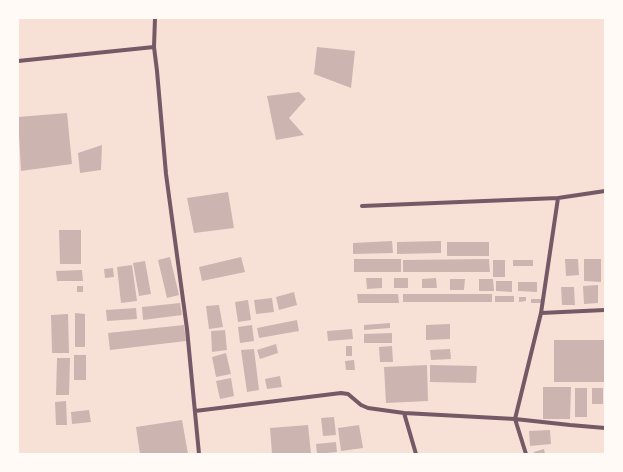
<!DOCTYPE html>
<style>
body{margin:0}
#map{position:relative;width:623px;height:472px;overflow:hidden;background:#f7e1d7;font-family:Mulish,sans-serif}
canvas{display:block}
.frame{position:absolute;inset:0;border:19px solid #fffaf5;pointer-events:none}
</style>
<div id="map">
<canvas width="623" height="472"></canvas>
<div class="frame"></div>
</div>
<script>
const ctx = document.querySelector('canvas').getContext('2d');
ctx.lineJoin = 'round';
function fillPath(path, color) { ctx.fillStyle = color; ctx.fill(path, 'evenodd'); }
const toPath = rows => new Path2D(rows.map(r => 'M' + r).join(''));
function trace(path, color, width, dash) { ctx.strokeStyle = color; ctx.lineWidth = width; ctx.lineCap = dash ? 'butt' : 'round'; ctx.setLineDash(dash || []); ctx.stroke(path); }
const building = toPath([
 [317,47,355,51,351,88,314,74],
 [299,92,306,99,289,118,304,135,276,140,267,96],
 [67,113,72,164,21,171,18,117],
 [102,145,101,170,80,173,78,153],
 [228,192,234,228,194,233,187,198],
 [59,230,81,230,81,264,60,264],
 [392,241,393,253,353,254,353,243],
 [441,241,441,253,397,254,397,242],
 [447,242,489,242,489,256,447,256],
 [170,257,179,295,167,298,158,260],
 [241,257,245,272,202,281,199,267],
 [354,259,401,259,401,272,354,272],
 [489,259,490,272,403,272,403,260],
 [565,259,578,259,579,275,566,276],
 [584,259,601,259,601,282,584,281],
 [493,260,505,260,505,277,493,277],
 [513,260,533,260,533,266,513,266],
 [145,261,151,294,139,296,133,263],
 [132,265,137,301,121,303,117,267],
 [113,268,114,277,105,278,104,269],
 [82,270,83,281,57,281,56,271],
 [366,278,382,278,382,288,367,289],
 [394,278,408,278,408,288,394,288],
 [436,278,437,288,422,288,422,279],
 [450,279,465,279,464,290,450,290],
 [479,279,493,279,494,291,479,291],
 [496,281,512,281,512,292,496,291],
 [518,282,537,282,537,292,518,291],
 [598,285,598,303,584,304,583,286],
 [77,286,83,286,83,292,77,292],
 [561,287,574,287,575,305,562,305],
 [294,292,297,305,279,310,276,297],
 [357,294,398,294,399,303,358,303],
 [403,294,492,294,492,302,403,302],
 [495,296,514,296,514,302,495,302],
 [519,297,526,297,526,301,519,302],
 [272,298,274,312,256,314,254,300],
 [531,299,541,299,541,303,531,303],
 [248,300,251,320,238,322,235,302],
 [180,303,182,315,143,320,142,307],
 [219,305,223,327,209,329,206,306],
 [136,308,137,319,107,321,106,310],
 [75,313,85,314,85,347,75,347],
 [68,314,69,353,52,353,51,315],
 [297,320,299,331,259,338,257,328],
 [390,323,390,328,364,330,364,325],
 [450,324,450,339,426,340,426,325],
 [184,325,186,341,110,350,108,333],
 [252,325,254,341,240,343,238,327],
 [352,329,353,339,328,341,327,331],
 [225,330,227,350,212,352,211,331],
 [392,333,392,343,364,343,364,334],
 [554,340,605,340,605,382,554,382],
 [276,344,278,353,260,359,257,350],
 [346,346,352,346,352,356,346,356],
 [392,346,393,362,380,362,379,347],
 [254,349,259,390,247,392,241,350],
 [450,349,451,359,431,360,430,350],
 [226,353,231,374,216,377,212,357],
 [74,355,86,355,86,380,74,380],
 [57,358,70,358,69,395,56,395],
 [354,360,355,370,346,370,345,361],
 [427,365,428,401,386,403,384,367],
 [430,365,477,366,476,383,430,382],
 [280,376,282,387,267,389,265,379],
 [231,378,234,396,220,399,216,381],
 [543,387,571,387,570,419,543,419],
 [575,388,587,388,587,417,575,417],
 [592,388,603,388,603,404,592,404],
 [66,401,67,425,56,425,55,402],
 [89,410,91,422,72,424,71,412],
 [334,417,336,435,323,436,321,418],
 [182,420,188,454,140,454,136,427],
 [308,425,311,454,272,454,270,428],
 [359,425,363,448,341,451,338,428],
 [550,430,551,444,530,446,529,431],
 [336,442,337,452,317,454,316,444],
 [544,449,545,454,534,454,534,452]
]);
const minor = toPath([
 [155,18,154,47,157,71,166,174,187,329,199,454],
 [18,61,154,47],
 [362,206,558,198],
 [541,313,605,310],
 [195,411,341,393,348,394,361,405,368,408,404,413,515,419,570,425,605,428],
 [404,413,416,454],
 [526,454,515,419,541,313,558,198,605,191]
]);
fillPath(building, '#ccb4b1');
trace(minor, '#755966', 4);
</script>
